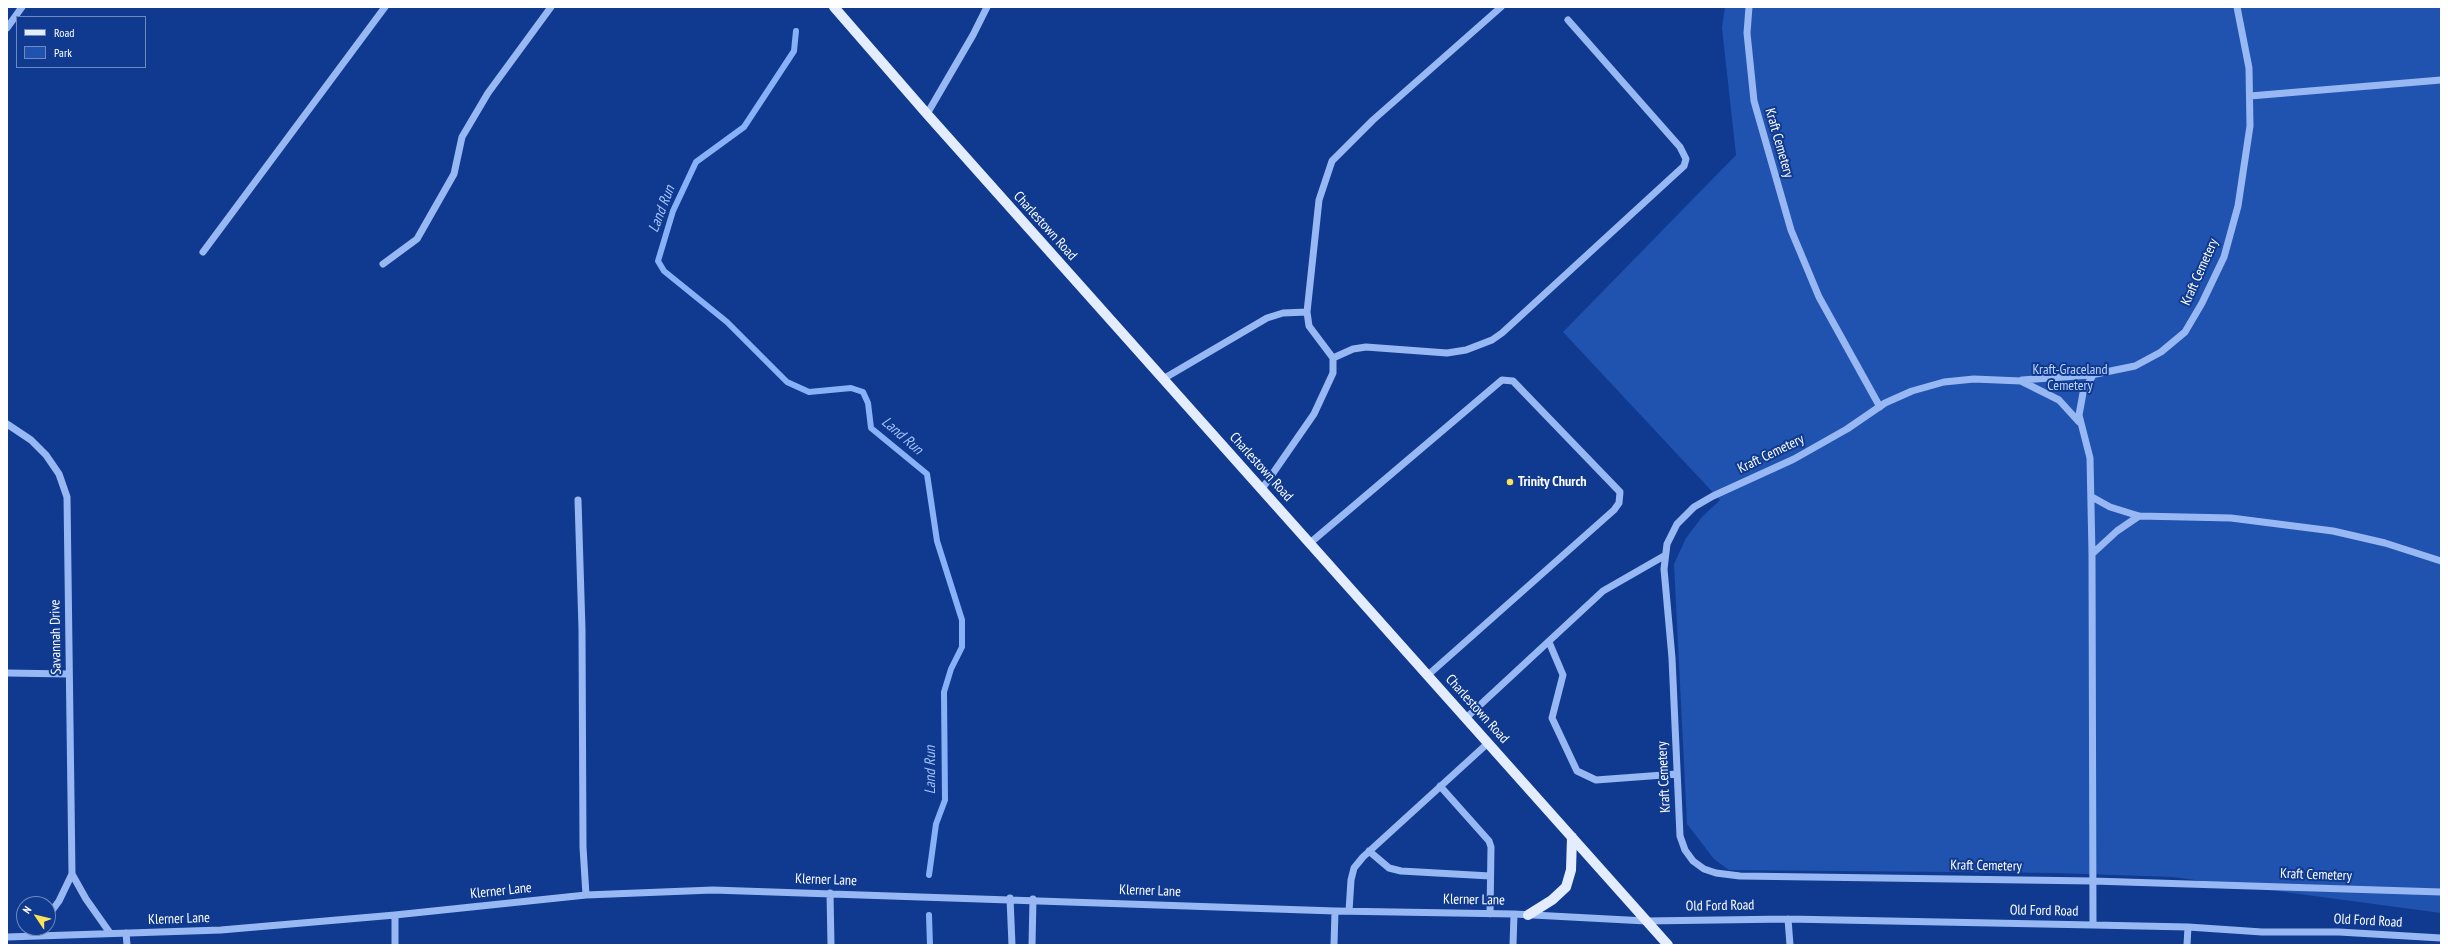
<!DOCTYPE html>
<style>
body{margin:0}
#map{position:relative;width:2448px;height:952px;overflow:hidden;background:#0f3a8f;font-family:"PT Sans Narrow",sans-serif}
canvas{display:block}
.frame{position:absolute;inset:0;border:8px solid #fff;pointer-events:none}
.legend{position:absolute;left:16px;top:16px;width:130px;height:52px;box-sizing:border-box;background:#0f3a8f;border:1px solid #6f89bc;margin:0;padding:5px 7px;list-style:none;font-size:12px;color:#fff}
.legend li{display:flex;align-items:center;gap:8px;height:20px}
.legend b{width:20px;border:1px solid #6f89bc}
.north{position:absolute;left:16px;top:896px;width:40px;height:40px;box-sizing:border-box;background:#0f3a8f;border:1px solid #6f89bc;border-radius:50%;rotate:305deg;font-size:11px;font-weight:700;line-height:16px;text-align:center;color:#fff}
.north::after{content:'';display:block;margin:auto;width:14px;height:18px;background:#ffe05a;clip-path:polygon(50% 0,100% 100%,50% 72%,0 100%)}
</style>
<div id="map">
<canvas width="2448" height="952"></canvas>
<div class="frame"></div>
<ul class="legend">
<li><b style="height:5px;background:#e4ecff"></b>Road</li>
<li><b style="height:11px;background:#2052af"></b>Park</li>
</ul>
<div class="north">N</div>
</div>
<script>
const ctx = document.querySelector('canvas').getContext('2d');
ctx.lineJoin = 'round';
function fillPath(path, color) { ctx.fillStyle = color; ctx.fill(path, 'evenodd'); }
const toPath = rows => new Path2D(rows.map(r => 'M' + r).join(''));
function trace(path, color, width, dash) { ctx.strokeStyle = color; ctx.lineWidth = width; ctx.lineCap = dash ? 'butt' : 'round'; ctx.setLineDash(dash || []); ctx.stroke(path); }
function drawText(font, color, halo, rows, align = 'center') {
  ctx.font = font + ' "PT Sans Narrow",sans-serif'; ctx.lineWidth = 4; ctx.setLineDash([]); ctx.textBaseline = 'middle'; ctx.strokeStyle = halo; ctx.fillStyle = color; for (const [text, x, y, turn = 0] of rows) {
    ctx.save(); ctx.translate(x, y); ctx.rotate((+turn || 0) * Math.PI / 180); ctx.textAlign = isNaN(turn) ? turn : align; if (halo) ctx.strokeText(text, 0, 0); ctx.fillText(text, 0, 0); ctx.restore();
  }
}
const green = toPath([
 [1725,7,2441,7,2441,913,2173,877,2056,873,1729,870,1714,859,1687,824,1674,564,1686,538,1702,517,1720,500,1563,332,1736,155,1722,28]
]);
const stream = toPath([
 [796,31,794,51,744,127,696,162,673,211,658,261,664,271,727,322,787,382,809,392,851,388,863,392,868,403,871,428,927,474,937,541,962,620,962,647,951,669,944,692,945,800,936,824,929,875],
 [929,915,930,945]
]);
const minor = toPath([
 [1749,7,1747,33,1754,101,1791,230,1819,297,1880,407],
 [7,28,22,7],
 [2250,96,2441,80],
 [927,114,973,35,987,7],
 [203,252,385,7],
 [383,264,417,239,454,174,462,137,488,93,551,7],
 [1333,358,1353,349,1366,347,1447,353,1466,350,1492,340,1502,333,1684,166,1686,159,1680,147,1568,20],
 [1163,379,1267,318,1283,313,1307,312],
 [2022,380,2091,375,2135,366,2161,352,2185,332,2202,303,2224,257,2238,206,2250,126,2249,68,2237,7],
 [2079,422,2059,400,2021,381,1974,379,1944,382,1912,391,1885,403,1847,429,1794,459,1713,496,1694,507,1677,524,1667,544,1664,569,1672,658,1680,836,1685,850,1693,861,1704,869,1716,873,1740,876,2093,881,2441,892],
 [7,424,31,440,46,455,59,474,67,497,72,874,59,901,48,916],
 [1262,489,1314,414,1333,373,1333,358,1309,326,1307,312,1319,200,1332,161,1373,120,1501,7],
 [2092,497,2110,507,2139,516,2231,518,2333,531,2385,543,2441,561],
 [578,500,582,629,583,847,586,895],
 [1310,543,1502,380,1513,381,1620,492,1619,503,1614,510,1428,675],
 [2092,554,2090,458,2079,415,2083,393,2093,375],
 [1549,642,1563,675,1552,718,1577,771,1596,780,1677,774],
 [7,673,69,674],
 [1466,718,1603,591,1664,556],
 [1440,786,1489,841,1491,847,1490,914],
 [1369,851,1389,868,1401,871,1490,876],
 [72,874,86,899,110,933],
 [830,893,831,945],
 [1010,898,1012,945],
 [1349,911,1351,880,1354,868,1363,857,1488,743],
 [1788,919,1790,945],
 [2093,925,2092,554,2117,531,2139,516],
 [126,933,127,945],
 [7,937,221,930,395,915,586,895,713,890,1335,911,1514,914,1646,921,1788,919,2093,925,2188,927,2262,932,2339,932,2441,938],
 [395,945,395,915],
 [1032,945,1033,899],
 [1334,945,1335,911],
 [1513,945,1514,914],
 [2187,945,2188,927]
]);
const major = toPath([
 [834,7,927,114,1668,945],
 [1528,915,1552,900,1566,887,1571,870,1572,837]
]);
const markers = [
 [1510,482,4,"#ffe05a"]
];
const streetNames = [
 ["Kraft Cemetery",1779,143,74],
 ["Charlestown Road",1045,226,48],
 ["Kraft Cemetery",2200,272,-66],
 ["Kraft Cemetery",1771,454,-26],
 ["Charlestown Road",1261,467,48],
 ["Savannah Drive",56,637,-91],
 ["Charlestown Road",1477,709,48],
 ["Kraft Cemetery",1664,777,-93],
 ["Kraft Cemetery",1986,866,1],
 ["Kraft Cemetery",2316,875,2],
 ["Klerner Lane",826,880,2],
 ["Klerner Lane",501,891,-6],
 ["Klerner Lane",1150,891,2],
 ["Klerner Lane",1474,900,1],
 ["Old Ford Road",1720,906,-1],
 ["Old Ford Road",2044,911,1],
 ["Klerner Lane",179,919,-2],
 ["Old Ford Road",2368,921,3]
];
const parkNames = [
 ["Kraft-Graceland",2070,370],
 ["Cemetery",2070,386]
];
const poiNames = [
 ["Trinity Church",1518,482]
];
const waterNames = [
 ["Land Run",662,209,-69],
 ["Land Run",902,436,41],
 ["Land Run",931,770,-90]
];
fillPath(green, '#2052af');
trace(stream, '#89b1f7', 6);
trace(minor, '#98b8f3', 7);
trace(major, '#e4ecff', 10);
for (const [x, y, r, color] of markers) { const dot = new Path2D(); dot.arc(x, y, r, 0, 2 * Math.PI); ctx.fillStyle = color; ctx.fill(dot); trace(dot, '#0f3a8f', 1.5); }
drawText('14px', '#fff', '#0f3a8f', streetNames);
drawText('14px', '#bfd5fe', '#0f3a8f', parkNames);
drawText('bold 14px', '#fff', '#0f3a8f', poiNames, 'left');
drawText('italic 15px', '#a3c2fb', '#0f3a8f', waterNames);
</script>
